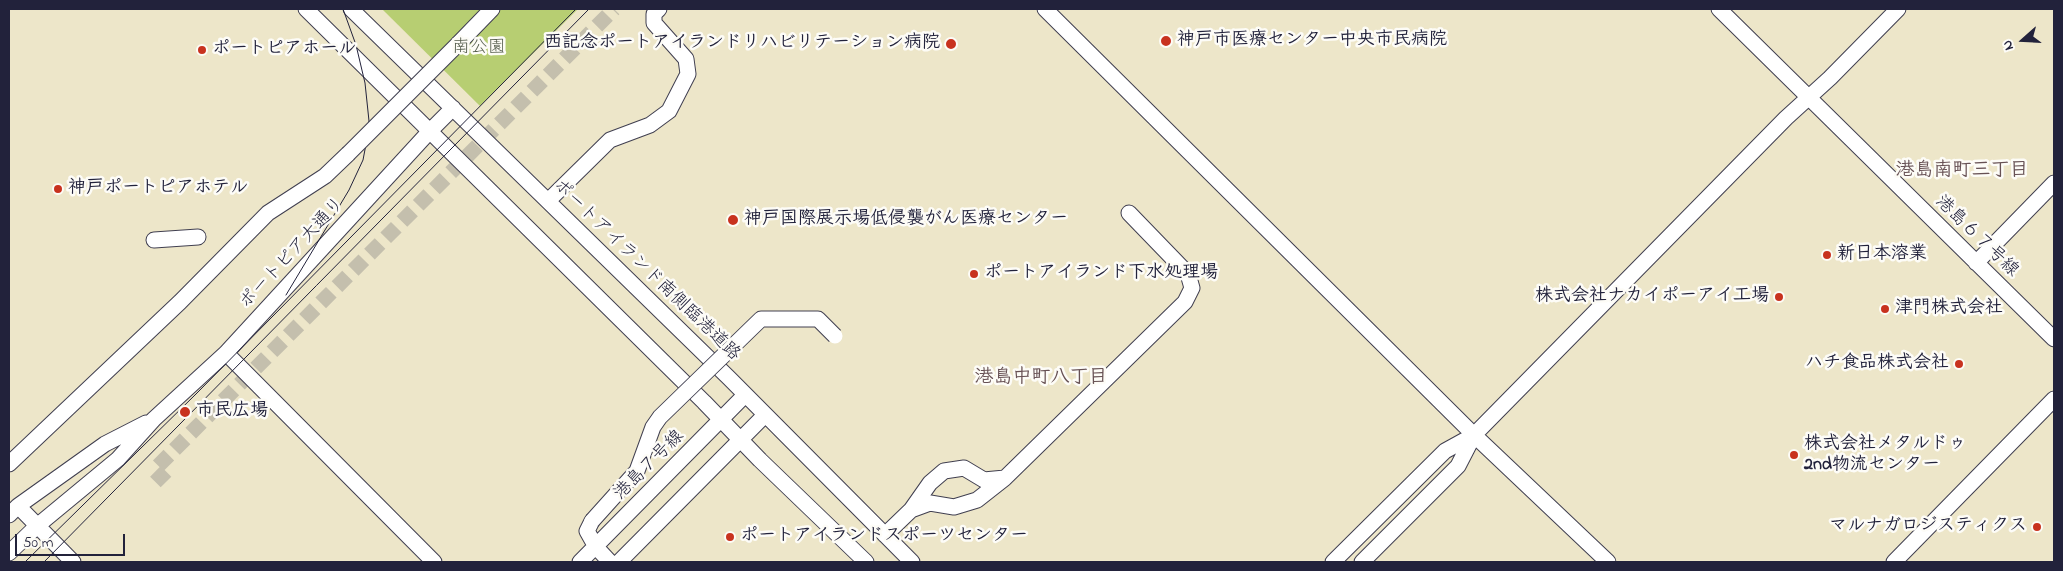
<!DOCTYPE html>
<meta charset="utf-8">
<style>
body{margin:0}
#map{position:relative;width:2063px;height:571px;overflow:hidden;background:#ede6c9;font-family:"Indie Flower",sans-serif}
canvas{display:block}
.frame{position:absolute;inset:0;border:10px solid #22223b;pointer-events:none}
.north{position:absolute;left:1998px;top:15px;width:50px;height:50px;-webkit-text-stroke:4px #fdfcf7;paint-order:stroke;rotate:251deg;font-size:14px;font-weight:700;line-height:20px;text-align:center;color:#22223b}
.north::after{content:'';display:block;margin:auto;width:18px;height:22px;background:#22223b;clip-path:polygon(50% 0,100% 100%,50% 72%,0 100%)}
.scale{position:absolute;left:15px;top:534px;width:110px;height:22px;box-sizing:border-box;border:2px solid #22223b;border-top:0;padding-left:6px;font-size:15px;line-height:18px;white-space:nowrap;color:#22223b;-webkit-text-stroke:4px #fdfcf7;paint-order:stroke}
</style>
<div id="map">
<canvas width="2063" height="571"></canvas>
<div class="frame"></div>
<div class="north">N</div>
<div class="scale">50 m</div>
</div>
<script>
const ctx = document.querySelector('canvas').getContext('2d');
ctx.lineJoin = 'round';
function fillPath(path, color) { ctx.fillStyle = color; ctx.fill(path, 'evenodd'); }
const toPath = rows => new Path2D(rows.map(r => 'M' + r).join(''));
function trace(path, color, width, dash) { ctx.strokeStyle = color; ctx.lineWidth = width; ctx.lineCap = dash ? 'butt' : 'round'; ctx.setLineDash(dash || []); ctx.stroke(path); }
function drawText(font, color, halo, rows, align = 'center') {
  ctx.font = font + ' "Indie Flower","Klee One",sans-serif'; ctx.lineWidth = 5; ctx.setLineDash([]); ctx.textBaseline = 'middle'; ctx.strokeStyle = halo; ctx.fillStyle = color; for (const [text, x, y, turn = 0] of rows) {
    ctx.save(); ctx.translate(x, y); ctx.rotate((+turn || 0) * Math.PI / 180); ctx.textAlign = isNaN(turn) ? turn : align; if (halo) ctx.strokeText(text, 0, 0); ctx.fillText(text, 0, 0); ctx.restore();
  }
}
const green = toPath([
 [382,9,578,9,480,106]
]);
const minorTunnel = toPath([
 [166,482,154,470,614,9]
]);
const minor = toPath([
 [306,9,704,402,760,460,866,562],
 [351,9,729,378,912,562],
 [1045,9,1474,435,1608,562],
 [1719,9,2054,339],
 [459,43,492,9],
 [548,201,610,140,650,125,669,111,688,74,686,59,654,23,654,14,659,9],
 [154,240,198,237],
 [1976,263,2054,183],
 [226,353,434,562],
 [9,464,180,302,268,213,325,176,348,154],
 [18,506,73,562],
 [911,510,930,503,954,507,977,500,1005,478,1185,302,1192,288,1188,274,1129,213],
 [9,515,18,506,105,444,146,423],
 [592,521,587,531,596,547,610,562],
 [885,535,911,510,930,483,944,471,964,468,984,480,1005,478],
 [9,553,37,526,118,459,154,419,226,353,429,132,453,108],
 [580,562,745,395],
 [619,562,765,415],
 [1333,562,1445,451,1474,435,1786,118,1830,78,1898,9],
 [1362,562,1458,466,1474,435],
 [1894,562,2054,399]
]);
const tram = toPath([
 [286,295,349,190,363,160,367,139,369,121,365,83,356,45,343,9],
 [25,562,196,394,576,9],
 [44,562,589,9]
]);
const minorBridge = toPath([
 [348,154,459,43],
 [592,521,637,471,653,427,660,417,761,319,818,319,835,336]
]);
const markers = [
 [1166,41,6,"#c8321e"],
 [951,44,6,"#c8321e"],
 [202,50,5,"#c8321e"],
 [58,189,5,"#c8321e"],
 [733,220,6,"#c8321e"],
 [1827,255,5,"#c8321e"],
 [974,274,5,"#c8321e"],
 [1779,297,5,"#c8321e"],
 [1885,309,5,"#c8321e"],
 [1959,364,5,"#c8321e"],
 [185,412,6,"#c8321e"],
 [1794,455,5,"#c8321e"],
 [2037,527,5,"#c8321e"],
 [730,537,5,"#c8321e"]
];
const poiNames = [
 ["神戸市医療センター中央市民病院",1177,41],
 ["西記念ポートアイランドリハビリテーション病院",940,44,"right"],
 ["ポートピアホール",212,50],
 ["神戸ポートピアホテル",68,189],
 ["神戸国際展示場低侵襲がん医療センター",744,220],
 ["新日本溶業",1837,255],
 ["ポートアイランド下水処理場",984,274],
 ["株式会社ナカイポーアイ工場",1769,297,"right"],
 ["津門株式会社",1895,309],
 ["ハチ食品株式会社",1949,364,"right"],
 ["市民広場",196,412],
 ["株式会社メタルドゥ",1804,445],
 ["2nd物流センター",1804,466],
 ["マルナガロジスティクス",2027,527,"right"],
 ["ポートアイランドスポーツセンター",740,537]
];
const parkNames = [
 ["南公園",479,49]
];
const streetNames = [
 ["港島６７号線",1976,237,44],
 ["ポートピア大通り",293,254,-47],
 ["ポートアイランド南側臨港道路",646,271,44],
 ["港島７号線",650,466,-45]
];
const neighbourhoodNames = [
 ["港島南町三丁目",1962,172],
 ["港島中町八丁目",1041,379]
];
fillPath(green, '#b7ce72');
trace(minorTunnel, '#c4bfad', 15, [15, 8]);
trace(minor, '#403f50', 17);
trace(minor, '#fff', 15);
trace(tram, '#22223b', 1);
trace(minorBridge, '#403f50', 17, []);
trace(minorBridge, '#fff', 15);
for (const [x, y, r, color] of markers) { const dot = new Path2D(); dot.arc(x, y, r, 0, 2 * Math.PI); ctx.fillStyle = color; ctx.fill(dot); trace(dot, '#fdfcf7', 2); }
drawText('bold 18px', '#22223b', '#fdfcf7', poiNames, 'left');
drawText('18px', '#565e4e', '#fdfcf7', parkNames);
drawText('18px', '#22223b', '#fdfcf7', streetNames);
drawText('bold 19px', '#675154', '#fdfcf7', neighbourhoodNames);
</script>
